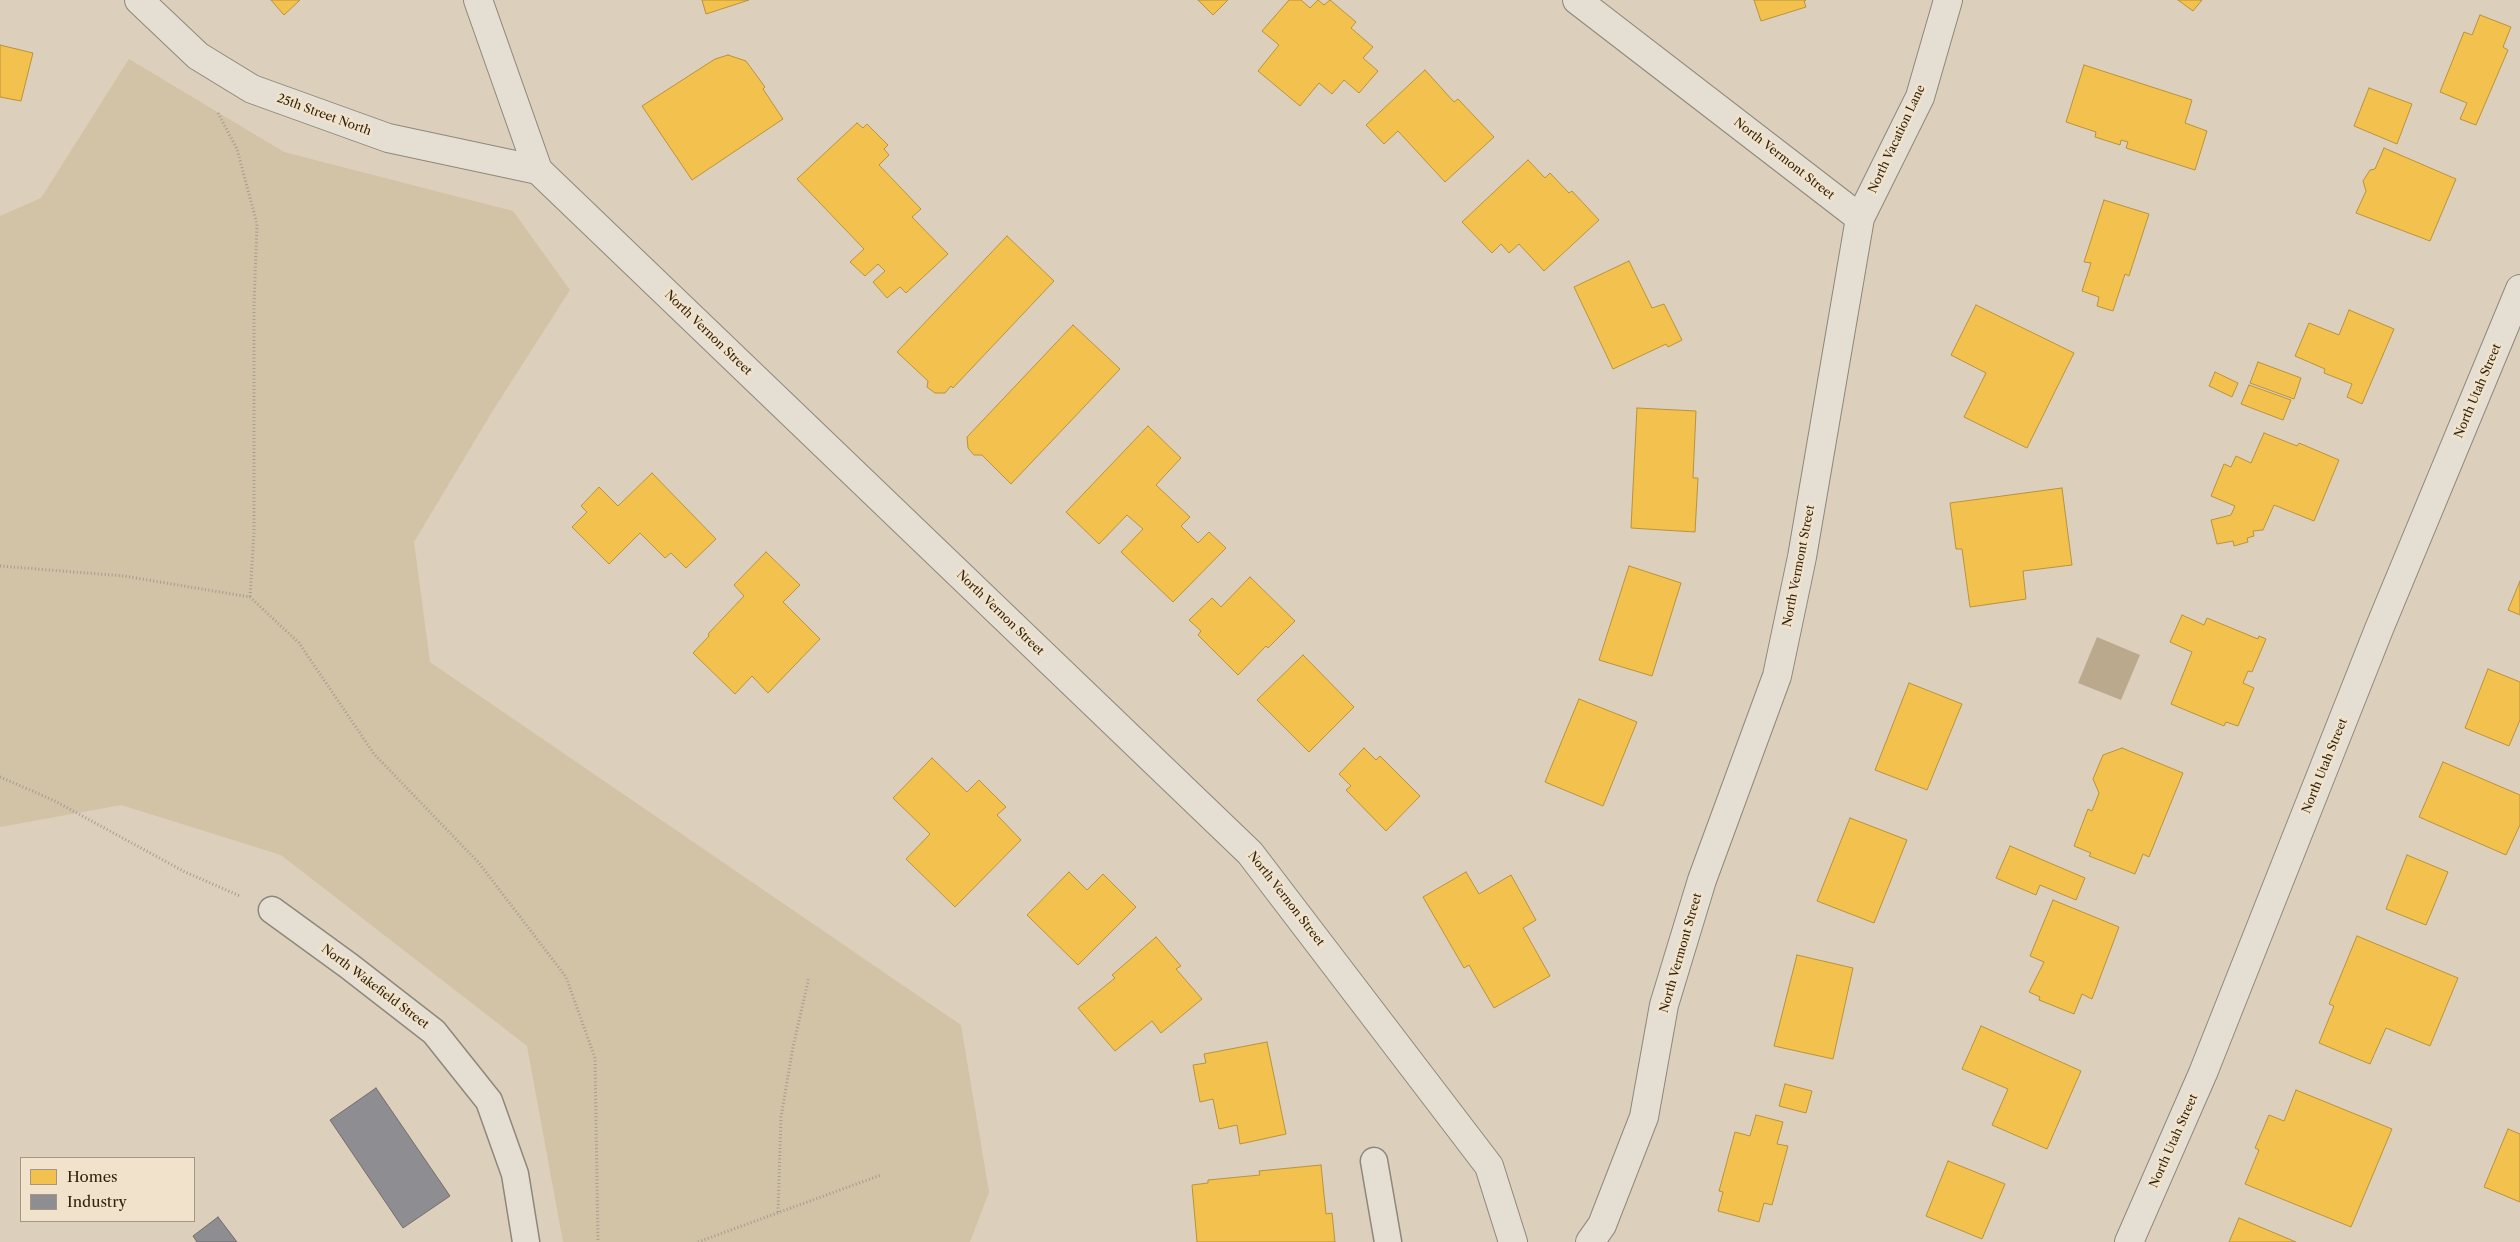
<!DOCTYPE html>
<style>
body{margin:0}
#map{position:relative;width:2520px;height:1242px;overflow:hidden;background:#dcd0bc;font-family:"Libre Caslon Text",serif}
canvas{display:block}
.legend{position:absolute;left:20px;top:1157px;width:175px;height:65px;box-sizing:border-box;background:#f1e3cb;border:1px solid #a5967f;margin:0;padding:6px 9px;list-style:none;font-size:15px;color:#33230e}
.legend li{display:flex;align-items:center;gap:10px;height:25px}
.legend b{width:25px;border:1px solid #a5967f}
</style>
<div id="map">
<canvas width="2520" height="1242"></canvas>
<ul class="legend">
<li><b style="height:14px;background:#f2c14e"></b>Homes</li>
<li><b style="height:14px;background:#8d8d92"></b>Industry</li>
</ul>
</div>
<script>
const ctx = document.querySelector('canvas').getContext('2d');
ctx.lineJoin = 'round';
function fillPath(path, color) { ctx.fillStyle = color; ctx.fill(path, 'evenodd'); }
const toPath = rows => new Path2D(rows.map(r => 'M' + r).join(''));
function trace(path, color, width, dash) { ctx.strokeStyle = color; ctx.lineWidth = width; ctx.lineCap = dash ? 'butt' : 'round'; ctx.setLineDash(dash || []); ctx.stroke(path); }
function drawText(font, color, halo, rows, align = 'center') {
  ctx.font = font + ' "Libre Caslon Text",serif'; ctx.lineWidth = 5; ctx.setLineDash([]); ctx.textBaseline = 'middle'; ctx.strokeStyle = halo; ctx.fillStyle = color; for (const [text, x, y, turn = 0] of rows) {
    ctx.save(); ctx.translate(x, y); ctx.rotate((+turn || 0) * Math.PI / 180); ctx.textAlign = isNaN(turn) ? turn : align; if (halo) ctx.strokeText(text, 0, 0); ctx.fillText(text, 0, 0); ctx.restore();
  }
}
const green = toPath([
 [129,59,284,152,513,211,570,290,492,412,414,542,430,662,961,1025,989,1192,970,1242,563,1242,527,1046,281,855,121,805,0,827,0,216,41,198]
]);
const water = toPath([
 [2097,637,2140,655,2121,700,2078,683]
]);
const homes = toPath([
 [271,0,300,0,284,15,271,0],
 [702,0,749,0,706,14,702,0],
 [1198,0,1228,0,1213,15,1198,0],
 [1289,0,1301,0,1310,8,1318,0,1324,5,1330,0,1356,22,1351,28,1373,47,1363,58,1378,71,1359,93,1344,80,1332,94,1319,83,1300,106,1258,71,1279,45,1262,31,1289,0],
 [1754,0,1806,0,1804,1,1806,7,1761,21,1754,0],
 [2178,0,2202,0,2193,11,2178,0],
 [2480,15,2511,27,2503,47,2508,50,2476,125,2460,119,2467,103,2440,92,2464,32,2472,35,2480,15],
 [0,45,33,53,21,101,0,97,0,45],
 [728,55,746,61,765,87,763,89,783,119,692,180,642,106,715,59,728,55],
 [2084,65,2192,100,2185,123,2207,131,2195,170,2126,148,2128,142,2121,140,2120,145,2095,137,2096,132,2066,122,2084,65],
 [1425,70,1454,102,1458,99,1494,137,1445,182,1398,131,1384,144,1366,125,1425,70],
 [2369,88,2412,104,2397,144,2354,126,2369,88],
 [857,123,863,128,867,124,888,145,884,149,889,155,879,165,921,209,912,217,948,254,906,293,900,287,887,298,873,282,885,271,878,264,865,276,850,262,864,249,797,179,857,123],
 [2384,148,2456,179,2430,241,2356,213,2366,191,2363,181,2370,170,2375,169,2384,148],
 [1528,160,1545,178,1550,173,1569,193,1572,191,1599,220,1544,271,1519,244,1509,253,1501,244,1492,253,1462,222,1528,160],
 [2104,200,2149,214,2129,276,2125,274,2113,311,2097,306,2099,297,2082,291,2091,263,2084,262,2104,200],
 [1007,236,1054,281,953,388,951,386,945,393,935,393,927,387,928,381,897,352,1007,236],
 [1629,261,1652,308,1664,304,1682,340,1668,347,1666,344,1613,369,1574,287,1629,261],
 [1976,305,2074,353,2027,448,1964,417,1986,373,1951,355,1976,305],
 [2349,310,2394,329,2362,404,2347,397,2352,384,2324,373,2325,369,2295,356,2309,323,2339,335,2349,310],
 [1073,325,1120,369,1011,484,982,455,974,455,968,448,967,437,1073,325],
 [2258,362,2301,378,2294,399,2250,383,2258,362],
 [2215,372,2238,383,2232,397,2209,386,2215,372],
 [2249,385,2291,400,2283,420,2241,404,2249,385],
 [1637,408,1696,411,1693,478,1698,478,1695,532,1631,528,1637,408],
 [1148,426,1181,458,1156,485,1190,517,1181,526,1198,543,1209,532,1226,548,1173,602,1121,552,1143,529,1127,515,1099,544,1066,512,1148,426],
 [2264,433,2297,446,2299,443,2339,460,2314,521,2274,505,2263,530,2253,531,2254,536,2247,538,2248,542,2234,546,2233,541,2217,544,2211,520,2231,515,2235,506,2211,496,2224,464,2231,467,2236,456,2251,463,2264,433],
 [652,473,716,539,686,568,671,553,665,558,640,533,609,564,572,527,587,512,581,506,599,487,618,506,652,473],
 [2062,488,2072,565,2023,571,2026,599,1970,607,1962,549,1956,549,1950,503,2062,488],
 [766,552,800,585,783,602,820,639,768,693,752,676,735,694,693,653,709,636,708,634,744,596,734,585,766,552],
 [1629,566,1681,583,1652,676,1599,660,1629,566],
 [1250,577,1295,621,1268,648,1266,646,1238,675,1198,635,1201,631,1189,620,1212,598,1221,607,1250,577],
 [2520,581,2520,615,2508,610,2520,581],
 [2182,615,2204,625,2207,618,2258,639,2259,636,2266,639,2252,672,2248,671,2243,683,2254,688,2238,726,2226,722,2224,726,2171,704,2192,652,2170,642,2182,615],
 [1303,655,1354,707,1309,752,1257,700,1303,655],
 [2488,669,2520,682,2520,720,2509,746,2465,728,2488,669],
 [1909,683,1962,704,1927,790,1875,770,1909,683],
 [1579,699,1637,722,1603,806,1545,782,1579,699],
 [1364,748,1376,760,1380,756,1420,796,1386,831,1346,790,1351,786,1339,774,1364,748],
 [2122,748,2183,773,2149,857,2143,854,2135,874,2089,856,2091,853,2074,846,2088,809,2092,811,2099,793,2093,779,2103,755,2122,748],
 [932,758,967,792,979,780,1006,807,997,815,1021,840,955,907,906,859,930,834,893,798,932,758],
 [2443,762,2520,795,2520,825,2506,855,2419,817,2443,762],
 [1850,818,1907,840,1874,923,1817,901,1850,818],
 [2010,846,2085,878,2076,900,2040,885,2036,895,1996,878,2010,846],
 [2407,855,2448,872,2426,925,2386,909,2407,855],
 [1069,872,1087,890,1103,874,1136,907,1078,965,1027,915,1069,872],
 [1466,872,1479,894,1511,875,1536,920,1523,928,1550,976,1494,1008,1469,965,1464,968,1423,897,1466,872],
 [2053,900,2119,927,2092,999,2082,994,2074,1014,2039,1000,2040,997,2029,992,2044,962,2030,956,2053,900],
 [2357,936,2458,978,2430,1046,2386,1028,2370,1064,2319,1043,2334,1006,2329,1004,2357,936],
 [1156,937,1181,966,1176,969,1202,999,1161,1033,1152,1021,1115,1051,1078,1008,1115,978,1112,975,1156,937],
 [1797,955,1853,968,1833,1059,1774,1046,1797,955],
 [1981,1026,2081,1071,2047,1149,1992,1125,2008,1089,1962,1069,1981,1026],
 [1267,1042,1286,1134,1240,1144,1237,1125,1219,1129,1213,1099,1200,1102,1193,1065,1206,1063,1204,1054,1267,1042],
 [1785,1084,1812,1091,1806,1113,1779,1106,1785,1084],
 [2296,1090,2392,1129,2351,1227,2245,1184,2259,1150,2255,1148,2269,1115,2284,1121,2296,1090],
 [1756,1115,1783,1122,1777,1144,1788,1146,1772,1205,1764,1203,1759,1222,1718,1211,1723,1192,1719,1191,1735,1132,1750,1136,1756,1115],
 [2508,1129,2520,1134,2520,1202,2484,1187,2508,1129],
 [1948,1161,2005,1184,1982,1239,1926,1216,1948,1161],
 [1321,1165,1326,1214,1332,1213,1335,1242,1197,1242,1192,1185,1208,1183,1208,1180,1260,1175,1259,1171,1321,1165],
 [2239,1218,2296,1242,2229,1242,2239,1218]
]);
const industry = toPath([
 [376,1088,450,1196,403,1228,330,1120,376,1088],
 [218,1217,237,1242,197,1242,193,1236,218,1217]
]);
const path = toPath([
 [218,113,237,149,257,224,254,305,254,532,250,597],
 [0,566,124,576,250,597,299,643,374,754,479,863,566,977,595,1058,598,1242],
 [0,777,53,800,185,872,240,896],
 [778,1212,781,1117,793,1047,809,977],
 [698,1242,881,1175]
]);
const lane = toPath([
 [272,910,349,966,434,1032,489,1101,515,1174,526,1242],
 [1374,1161,1388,1242]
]);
const street = toPath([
 [139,0,198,56,252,89,388,138,538,170],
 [478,0,538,170,1250,853,1489,1166,1513,1242],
 [1577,0,1860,218,1802,557,1777,676,1702,880,1664,1005,1644,1117,1602,1225,1590,1242],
 [1860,218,1920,97,1948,0],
 [2129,1242,2203,1073,2379,629,2520,289]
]);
const streetNames = [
 ["25th Street North",324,115,20],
 ["North Vacation Lane",1897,139,-65],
 ["North Vermont Street",1784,159,38],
 ["North Vernon Street",708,333,44],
 ["North Utah Street",2478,391,-67],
 ["North Vermont Street",1799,566,-79],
 ["North Vernon Street",1000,613,44],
 ["North Utah Street",2325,766,-68],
 ["North Vernon Street",1286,899,52],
 ["North Vermont Street",1681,953,-74],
 ["North Wakefield Street",375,987,37],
 ["North Utah Street",2174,1141,-66]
];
fillPath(green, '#d2c2a6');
fillPath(water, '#baa98c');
fillPath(homes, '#f2c14e');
trace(homes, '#b9923b', 1);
fillPath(industry, '#8d8d92');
trace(industry, '#726d6a', 1);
trace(lane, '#90877a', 29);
trace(street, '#90877a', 30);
trace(path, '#a39c92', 3, [1, 2.5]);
trace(lane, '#e4ded3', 26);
trace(street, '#e4ded3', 28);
drawText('12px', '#33230e', '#f1e3cb', streetNames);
</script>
